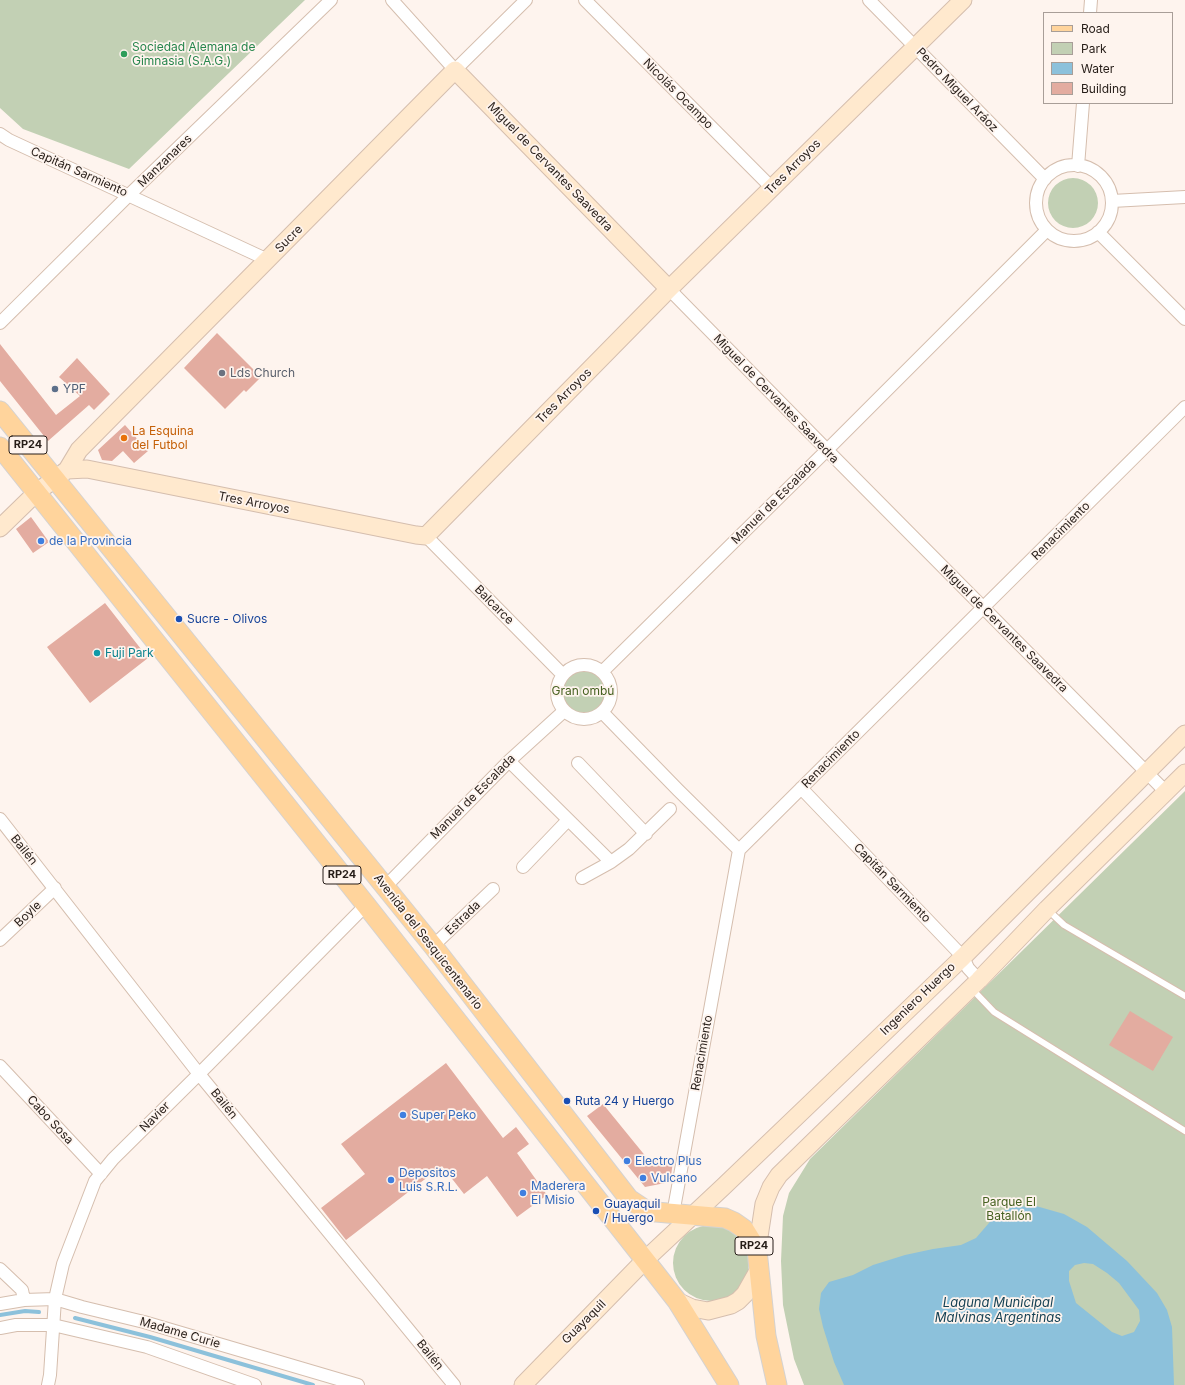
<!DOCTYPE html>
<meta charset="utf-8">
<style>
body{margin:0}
#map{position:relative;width:1185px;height:1385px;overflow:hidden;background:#fef4ee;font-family:Inter,sans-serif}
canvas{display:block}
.legend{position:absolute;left:1043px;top:12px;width:130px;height:92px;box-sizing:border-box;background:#fef4ee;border:1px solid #a89e98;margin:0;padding:5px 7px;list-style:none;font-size:12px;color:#261d18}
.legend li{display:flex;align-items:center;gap:8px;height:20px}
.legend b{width:20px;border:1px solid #a89e98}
</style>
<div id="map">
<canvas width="1185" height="1385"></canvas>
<ul class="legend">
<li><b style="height:5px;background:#ffd49c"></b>Road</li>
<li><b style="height:11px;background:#c2d0b4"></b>Park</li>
<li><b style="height:11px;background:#8cc1db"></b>Water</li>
<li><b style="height:11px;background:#e3aca0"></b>Building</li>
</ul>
</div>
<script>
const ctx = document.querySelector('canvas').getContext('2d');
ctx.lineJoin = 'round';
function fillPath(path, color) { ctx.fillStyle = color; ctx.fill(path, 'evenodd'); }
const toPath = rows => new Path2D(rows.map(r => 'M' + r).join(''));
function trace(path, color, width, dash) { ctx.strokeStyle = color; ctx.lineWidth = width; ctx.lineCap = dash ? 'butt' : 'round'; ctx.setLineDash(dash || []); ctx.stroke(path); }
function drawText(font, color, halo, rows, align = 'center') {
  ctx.font = font + ' Inter,sans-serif'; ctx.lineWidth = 3.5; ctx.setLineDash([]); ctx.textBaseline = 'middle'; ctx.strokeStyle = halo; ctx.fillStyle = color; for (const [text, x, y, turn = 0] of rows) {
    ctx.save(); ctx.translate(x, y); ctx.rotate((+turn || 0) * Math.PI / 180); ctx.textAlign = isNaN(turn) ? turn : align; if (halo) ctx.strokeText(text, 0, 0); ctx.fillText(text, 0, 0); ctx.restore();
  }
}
const green = toPath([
 [0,0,305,0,129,169,23,129,0,108],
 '1048 203a25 25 0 1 1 50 0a25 25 0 1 1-50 0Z',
 '560 692a23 23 0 1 1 46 0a23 23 0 1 1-46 0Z',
 [1185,791,1185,1385,804,1385,794,1359,783,1305,781,1261,783,1216,789,1193,810,1159],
 '673 1263a38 38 0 1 1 76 0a38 38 0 1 1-76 0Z'
]);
const water = toPath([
 [1036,1206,1064,1214,1087,1227,1127,1261,1157,1293,1167,1310,1172,1327,1174,1385,844,1385,834,1362,823,1327,819,1309,821,1293,829,1282,853,1275,873,1265,905,1255,933,1249,961,1245,976,1238,995,1216,1004,1210,1014,1207],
 [1084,1263,1093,1264,1107,1273,1119,1283,1139,1310,1140,1321,1134,1332,1122,1336,1112,1332,1076,1303,1069,1281,1069,1271,1075,1265]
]);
const stream = toPath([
 [0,1315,25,1311,39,1312],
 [75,1318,150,1337,313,1385]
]);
const building = toPath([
 [217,333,261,377,246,392,244,390,225,409,184,368],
 [0,344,56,415,80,396,59,377,77,358,110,394,94,410,89,405,48,441,0,381],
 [125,425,148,451,134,463,123,451,112,461,102,460,98,450],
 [31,517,49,542,33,553,16,529],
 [105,603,148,658,90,703,47,647],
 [1130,1011,1173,1037,1153,1071,1109,1045],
 [446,1063,503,1138,516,1127,529,1144,517,1153,547,1195,517,1217,487,1176,464,1194,442,1166,346,1240,321,1208,365,1174,341,1144],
 [603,1104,647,1158,673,1162,670,1182,645,1187,587,1116]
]);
const lane = toPath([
 [1048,910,1064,925,1185,996],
 [972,989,994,1012,1185,1131]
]);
const street = toPath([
 [392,0,455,70,526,0],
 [585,0,772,188],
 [869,0,1045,179],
 [1090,13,1091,0],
 [0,134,9,140,268,260],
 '1036 203a38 38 0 1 1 76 0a38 38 0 1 1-76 0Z',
 [1078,166,1083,103],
 [1112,201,1185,197],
 [1098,232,1185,319],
 [669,289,827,450,1166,792],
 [0,323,129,195,331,0],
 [426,536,563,675],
 '557 692a27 27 0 1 1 54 0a27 27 0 1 1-54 0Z',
 [602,672,827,450,1047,230],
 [602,712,678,790,739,850],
 [509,761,611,862,629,849,670,809],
 [578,763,646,834],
 [801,788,963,957,968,968,979,980],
 [0,819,199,1074,454,1385],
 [523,867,568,820],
 [582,878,611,862],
 [385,887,509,761,564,711],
 [0,940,55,888],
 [433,946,493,889],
 [0,1066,101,1174],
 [673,1214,739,850,1185,407],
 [0,1269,22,1290,24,1300],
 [0,1304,24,1300,55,1299,82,1307,144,1322,358,1385],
 [0,1328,16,1325,53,1325,147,1347,255,1385],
 [48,1385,50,1375,55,1299,63,1264,95,1181,113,1159,199,1074,366,905]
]);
const secondary = toPath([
 [67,470,87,469,416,535,426,536,669,289,963,0],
 [0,528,37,492,67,470,79,450,455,70,669,289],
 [757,1250,764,1204,771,1187,779,1175,979,980,1047,909,1185,773],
 [677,1301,692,1308,708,1311,731,1305,738,1301,745,1294,758,1271],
 [523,1385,645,1260,723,1187,963,957,1185,734]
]);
const primary = toPath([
 [0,411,433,946,629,1199,644,1209,656,1212,725,1218,734,1222,744,1229,757,1250,766,1336,777,1385],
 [0,447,366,905,645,1260,677,1301,729,1385]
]);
const markers = [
 [124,54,4,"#2e9e5b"],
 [222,373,4,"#6b7280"],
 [55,389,4,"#5c6f8a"],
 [124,438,4,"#e8710a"],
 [41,541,4,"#3f7fe0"],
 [179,619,4,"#1a4fb4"],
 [97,653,4,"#0f9aa8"],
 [567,1101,4,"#1a4fb4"],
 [403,1115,4,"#3f7fe0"],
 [627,1161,4,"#3f7fe0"],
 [643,1178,4,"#3f7fe0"],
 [391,1180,4,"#3f7fe0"],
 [523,1193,4,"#3f7fe0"],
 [596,1211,4,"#1a4fb4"]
];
const shields = [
 [28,445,38],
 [342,875,38],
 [754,1246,38]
];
const shieldNames = [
 ["RP24",28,445],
 ["RP24",342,875],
 ["RP24",754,1246]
];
const leisureNames = [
 ["Sociedad Alemana de",132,47],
 ["Gimnasia (S.A.G.)",132,61]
];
const streetNames = [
 ["Pedro Miguel Aráoz",957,90,46],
 ["Nicolás Ocampo",678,94,45],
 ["Manzanares",165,161,-44],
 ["Miguel de Cervantes Saavedra",550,167,46],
 ["Tres Arroyos",793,167,-45],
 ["Capitán Sarmiento",79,172,24],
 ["Sucre",289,239,-45],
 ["Tres Arroyos",564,396,-45],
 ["Miguel de Cervantes Saavedra",776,399,46],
 ["Manuel de Escalada",774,502,-45],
 ["Tres Arroyos",254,503,11],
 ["Renacimiento",1061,531,-45],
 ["Balcarce",494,605,45],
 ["Miguel de Cervantes Saavedra",1004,629,45],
 ["Renacimiento",831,759,-45],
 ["Manuel de Escalada",473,797,-45],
 ["Bailén",24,850,51],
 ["Capitán Sarmiento",892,883,46],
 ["Boyle",28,914,-43],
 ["Estrada",463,918,-44],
 ["Avenida del Sesquicentenario",428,942,52],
 ["Ingeniero Huergo",918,999,-44],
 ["Renacimiento",702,1053,-80],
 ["Bailén",224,1104,51],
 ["Navier",155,1117,-45],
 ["Cabo Sosa",50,1120,47],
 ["Guayaquil",584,1322,-45],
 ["Madame Curie",180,1333,16],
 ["Bailén",430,1355,51]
];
const worshipNames = [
 ["Lds Church",230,373]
];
const serviceNames = [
 ["YPF",63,389]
];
const foodNames = [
 ["La Esquina",132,431],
 ["del Futbol",132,445]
];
const shopNames = [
 ["de la Provincia",49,541],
 ["Super Peko",411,1115],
 ["Electro Plus",635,1161],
 ["Depositos",399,1173],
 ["Luis S.R.L.",399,1187],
 ["Vulcano",651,1178],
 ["Maderera",531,1186],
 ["El Misio",531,1200]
];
const transitNames = [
 ["Sucre - Olivos",187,619],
 ["Ruta 24 y Huergo",575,1101],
 ["Guayaquil",604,1204],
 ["/ Huergo",604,1218]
];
const cultureNames = [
 ["Fuji Park",105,653]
];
const parkNames = [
 ["Gran ombú",583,691],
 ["Parque El",1009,1202],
 ["Batallón",1009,1216]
];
const waterNames = [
 ["Laguna Municipal",998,1303],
 ["Malvinas Argentinas",998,1318]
];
fillPath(green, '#c2d0b4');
fillPath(water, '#8cc1db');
trace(stream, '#8cc1db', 4);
fillPath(building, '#e3aca0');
trace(lane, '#d5beae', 8);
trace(street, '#d5beae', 14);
trace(secondary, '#d5beae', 19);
trace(primary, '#d4d2d1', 21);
trace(lane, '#fff', 6);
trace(street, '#fff', 12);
trace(secondary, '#ffe9ce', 17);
trace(primary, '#ffd49c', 19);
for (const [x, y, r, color] of markers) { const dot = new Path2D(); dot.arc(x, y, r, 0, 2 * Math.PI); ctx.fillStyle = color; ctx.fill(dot); trace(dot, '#fef4ee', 1.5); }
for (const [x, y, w] of shields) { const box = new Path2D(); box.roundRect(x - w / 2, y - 9, w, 18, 3); ctx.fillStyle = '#fef4ee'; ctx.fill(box); trace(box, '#261d18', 1); }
drawText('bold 11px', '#261d18', null, shieldNames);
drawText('12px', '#27864d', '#fef4ee', leisureNames, 'left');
drawText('12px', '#261d18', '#fef4ee', streetNames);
drawText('12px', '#5b616d', '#fef4ee', worshipNames, 'left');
drawText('12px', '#4e5e75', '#fef4ee', serviceNames, 'left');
drawText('12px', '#c56008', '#fef4ee', foodNames, 'left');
drawText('12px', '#366cbe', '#fef4ee', shopNames, 'left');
drawText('12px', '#164399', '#fef4ee', transitNames, 'left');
drawText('12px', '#0d838f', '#fef4ee', cultureNames, 'left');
drawText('12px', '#466121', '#fef4ee', parkNames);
drawText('italic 13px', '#164255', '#fef4ee', waterNames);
</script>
